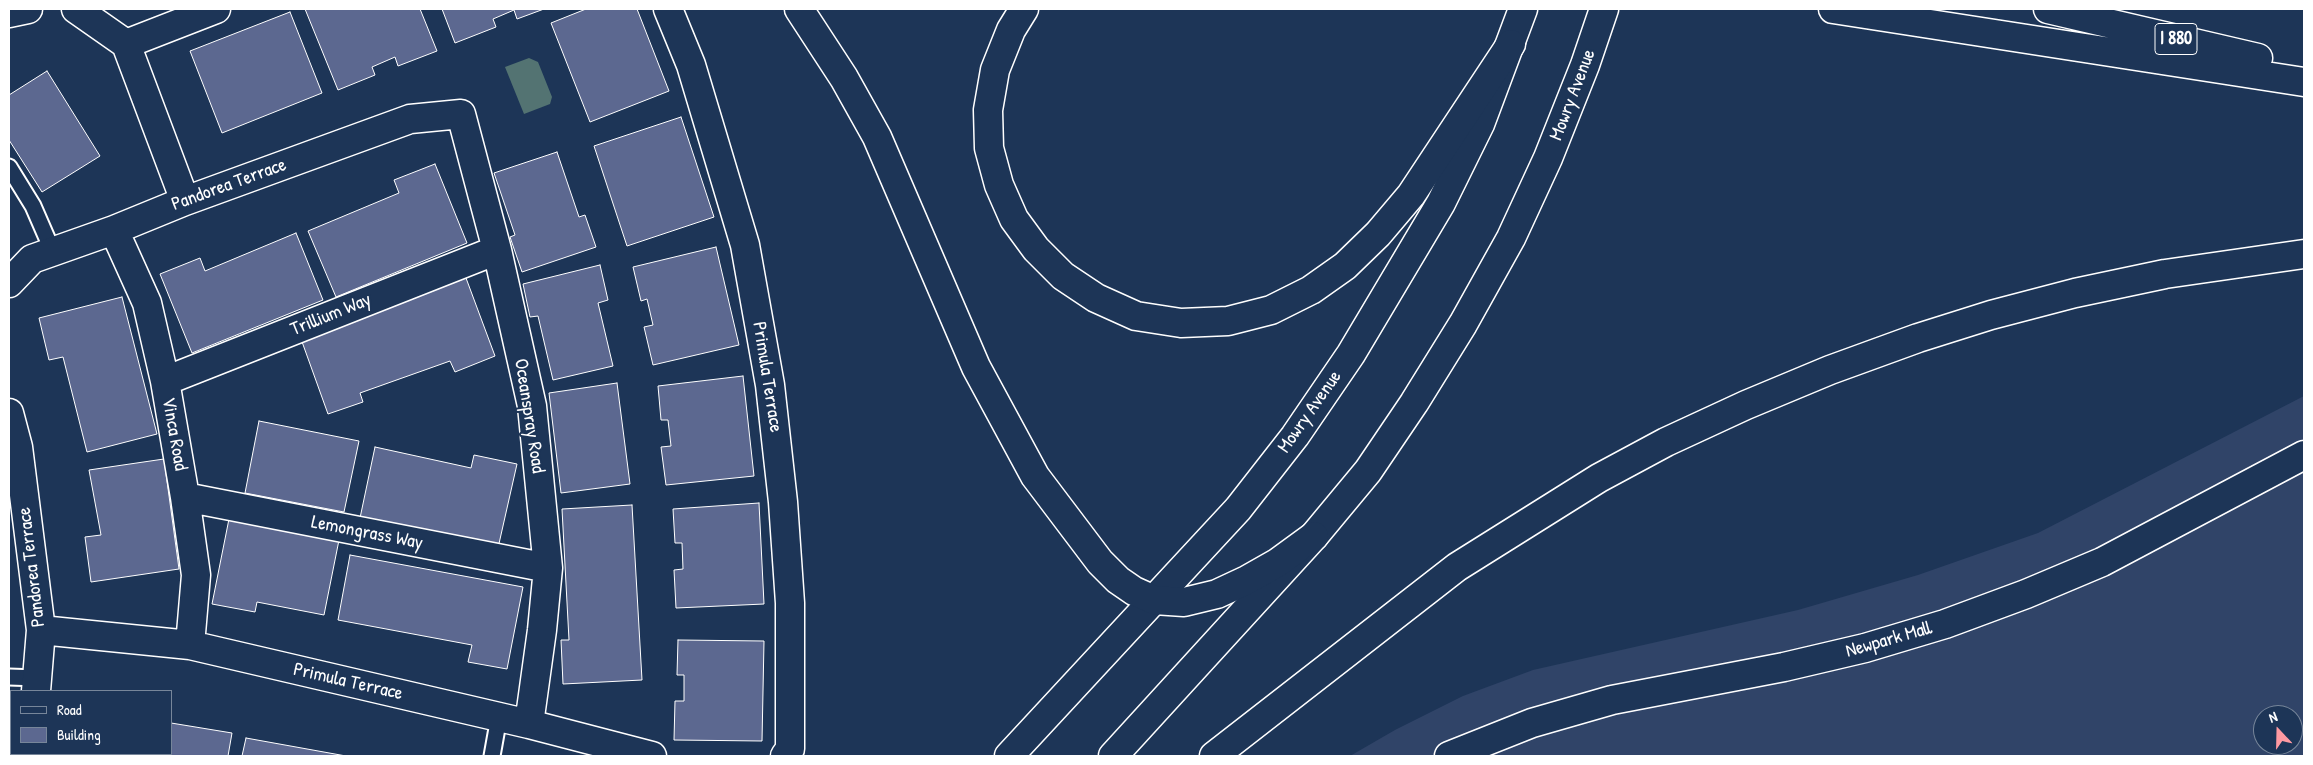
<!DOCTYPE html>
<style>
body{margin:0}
#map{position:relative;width:2313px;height:765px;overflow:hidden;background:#1d3557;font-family:"Patrick Hand",sans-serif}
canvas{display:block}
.frame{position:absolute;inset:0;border:10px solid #fff;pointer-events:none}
.legend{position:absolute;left:10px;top:690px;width:162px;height:65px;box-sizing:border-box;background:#1d3557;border:1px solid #77869a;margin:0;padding:6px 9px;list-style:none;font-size:15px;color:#fff}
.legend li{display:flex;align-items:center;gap:10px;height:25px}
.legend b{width:25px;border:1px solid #77869a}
.north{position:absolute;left:2253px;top:705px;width:50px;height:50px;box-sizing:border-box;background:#1d3557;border:1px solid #77869a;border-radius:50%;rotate:339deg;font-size:14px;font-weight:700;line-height:20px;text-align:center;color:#fff}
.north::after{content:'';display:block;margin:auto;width:18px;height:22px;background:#ff9aa2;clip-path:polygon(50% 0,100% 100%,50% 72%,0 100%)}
</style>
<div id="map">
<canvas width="2313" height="765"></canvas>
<div class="frame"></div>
<ul class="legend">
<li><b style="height:6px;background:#1d3557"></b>Road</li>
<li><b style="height:14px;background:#5c6890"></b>Building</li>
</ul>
<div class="north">N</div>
</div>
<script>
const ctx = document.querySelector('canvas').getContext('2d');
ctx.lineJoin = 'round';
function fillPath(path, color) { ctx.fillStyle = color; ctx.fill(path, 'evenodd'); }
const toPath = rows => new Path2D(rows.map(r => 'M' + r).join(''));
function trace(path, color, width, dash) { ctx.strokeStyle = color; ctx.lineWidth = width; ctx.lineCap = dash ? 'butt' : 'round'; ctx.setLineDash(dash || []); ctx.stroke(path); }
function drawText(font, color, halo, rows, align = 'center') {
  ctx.font = font + ' "Patrick Hand",sans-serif'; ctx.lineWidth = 4; ctx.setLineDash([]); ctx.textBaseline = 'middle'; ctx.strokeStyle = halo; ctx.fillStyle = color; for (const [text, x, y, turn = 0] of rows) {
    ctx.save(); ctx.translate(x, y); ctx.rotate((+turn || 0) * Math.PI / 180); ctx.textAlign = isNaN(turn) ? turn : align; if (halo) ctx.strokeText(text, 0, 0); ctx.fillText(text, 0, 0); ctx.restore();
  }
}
const built = toPath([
 [2304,396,2304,756,1350,756,1395,730,1463,696,1533,670,1798,610,1918,575,2038,533],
 [2263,715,2293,715,2293,745,2263,745]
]);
const green = toPath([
 [529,58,538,62,552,97,550,104,524,114,505,67]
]);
const building = toPath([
 [305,9,420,9,437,51,398,66,395,57,372,67,375,75,338,90,305,9],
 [442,9,544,9,517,19,514,10,493,19,496,27,455,43,442,9],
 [586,9,637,9,669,91,590,122,551,23,586,9],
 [290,12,322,93,222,133,190,51,290,12],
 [47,71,100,156,42,192,9,140,9,95,47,71],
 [681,117,714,217,627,246,594,146,681,117],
 [557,152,579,217,585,215,596,247,522,272,510,237,515,235,494,173,557,152],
 [435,164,467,243,336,297,308,231,399,193,394,180,435,164],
 [296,233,323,300,192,353,160,274,200,258,205,271,296,233],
 [716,247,739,345,653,365,644,327,653,325,647,299,641,301,633,267,716,247],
 [600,265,608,300,598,303,613,366,553,380,538,316,530,317,523,284,600,265],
 [466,278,495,356,455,372,450,361,360,393,363,402,328,414,301,339,466,278],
 [122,297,157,434,87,452,63,357,49,360,39,318,122,297],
 [743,376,754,476,666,485,661,447,671,446,668,420,661,420,658,386,743,376],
 [617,383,630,484,561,493,549,393,617,383],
 [259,421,359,441,344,512,245,493,259,421],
 [375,447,471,468,474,455,517,464,498,548,360,518,375,447],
 [164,459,179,569,91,582,85,537,101,535,89,470,164,459],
 [759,503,764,604,676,608,674,570,683,569,682,543,675,543,673,509,759,503],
 [632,505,642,680,563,684,561,640,569,640,562,509,632,505],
 [229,519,339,540,324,615,257,602,255,612,212,604,229,519],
 [350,555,523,587,507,669,468,662,472,645,338,620,350,555],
 [678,640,764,641,762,741,674,740,675,701,684,701,684,675,677,675,678,640],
 [171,723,232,733,228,756,85,756,85,754,171,754,171,723],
 [246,738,346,756,242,756,246,738]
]);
const service = toPath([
 [9,167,33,206,53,252],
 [9,677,38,678],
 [492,756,499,717]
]);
const minor = toPath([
 [76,9,126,44,185,201],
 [668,9,691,65,745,245,770,385,783,502,790,603,790,749,785,756],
 [9,13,28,9],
 [126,44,216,9],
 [114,230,147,303,165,381,185,497,196,575,190,645],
 [9,283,32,259,114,230,185,201,410,119,461,114,497,250,532,406,548,568,542,630,529,724],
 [165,381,497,250],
 [9,413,18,447,41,630,36,691],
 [185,497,548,568],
 [41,630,190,645,529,724,652,756],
 [28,756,28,754],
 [1449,756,1532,723,1612,700,1784,667,1865,648,1945,624,2026,594,2102,562,2304,455]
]);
const primary = toPath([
 [1009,756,1238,509,1295,436,1351,354,1441,203,1480,124,1523,9],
 [1113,756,1314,536,1368,471,1414,403,1463,324,1511,238,1548,158,1585,65,1604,9]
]);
const motorway = toPath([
 [799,9,844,78,877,137,976,367,1035,476,1100,562,1118,580,1134,591,1154,600,1184,602,1217,594,1247,580,1277,563,1314,536],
 [1024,9,1011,30,995,70,988,110,989,148,999,185,1014,219,1036,249,1063,276,1096,298,1136,316,1181,323,1228,321,1271,310,1311,290,1345,266,1378,234,1411,195,1511,44],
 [1833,9,2304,82],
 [2048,9,2258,58],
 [1214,756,1457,567,1599,478,1666,442,1746,405,1830,370,1918,338,1991,315,2075,293,2165,274,2304,254]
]);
const shields = [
 [2176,39,42]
];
const shieldNames = [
 ["I 880",2176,39]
];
const streetNames = [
 ["Mowry Avenue",1573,95,-69],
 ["Pandorea Terrace",229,185,-20],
 ["Trillium Way",331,315,-22],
 ["Primula Terrace",767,377,81],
 ["Mowry Avenue",1310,412,-55],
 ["Oceanspray Road",529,416,81],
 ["Vinca Road",174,434,80],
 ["Lemongrass Way",367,533,11],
 ["Pandorea Terrace",32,567,-97],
 ["Newpark Mall",1889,640,-16],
 ["Primula Terrace",348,682,13]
];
fillPath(built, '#304468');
fillPath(green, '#537372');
fillPath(building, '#5c6890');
trace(building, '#fff', 1);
trace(service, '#fff', 19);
trace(minor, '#fff', 31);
trace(primary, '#fff', 31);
trace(motorway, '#fff', 31);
trace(service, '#1d3557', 15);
trace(minor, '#1d3557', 28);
trace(primary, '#1d3557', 28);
trace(motorway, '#1d3557', 28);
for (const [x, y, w] of shields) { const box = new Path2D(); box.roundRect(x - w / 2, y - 15.5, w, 31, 4); ctx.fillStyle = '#1d3557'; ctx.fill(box); trace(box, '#fff', 1); }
drawText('bold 18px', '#fff', null, shieldNames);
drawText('19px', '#fff', '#1d3557', streetNames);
</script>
